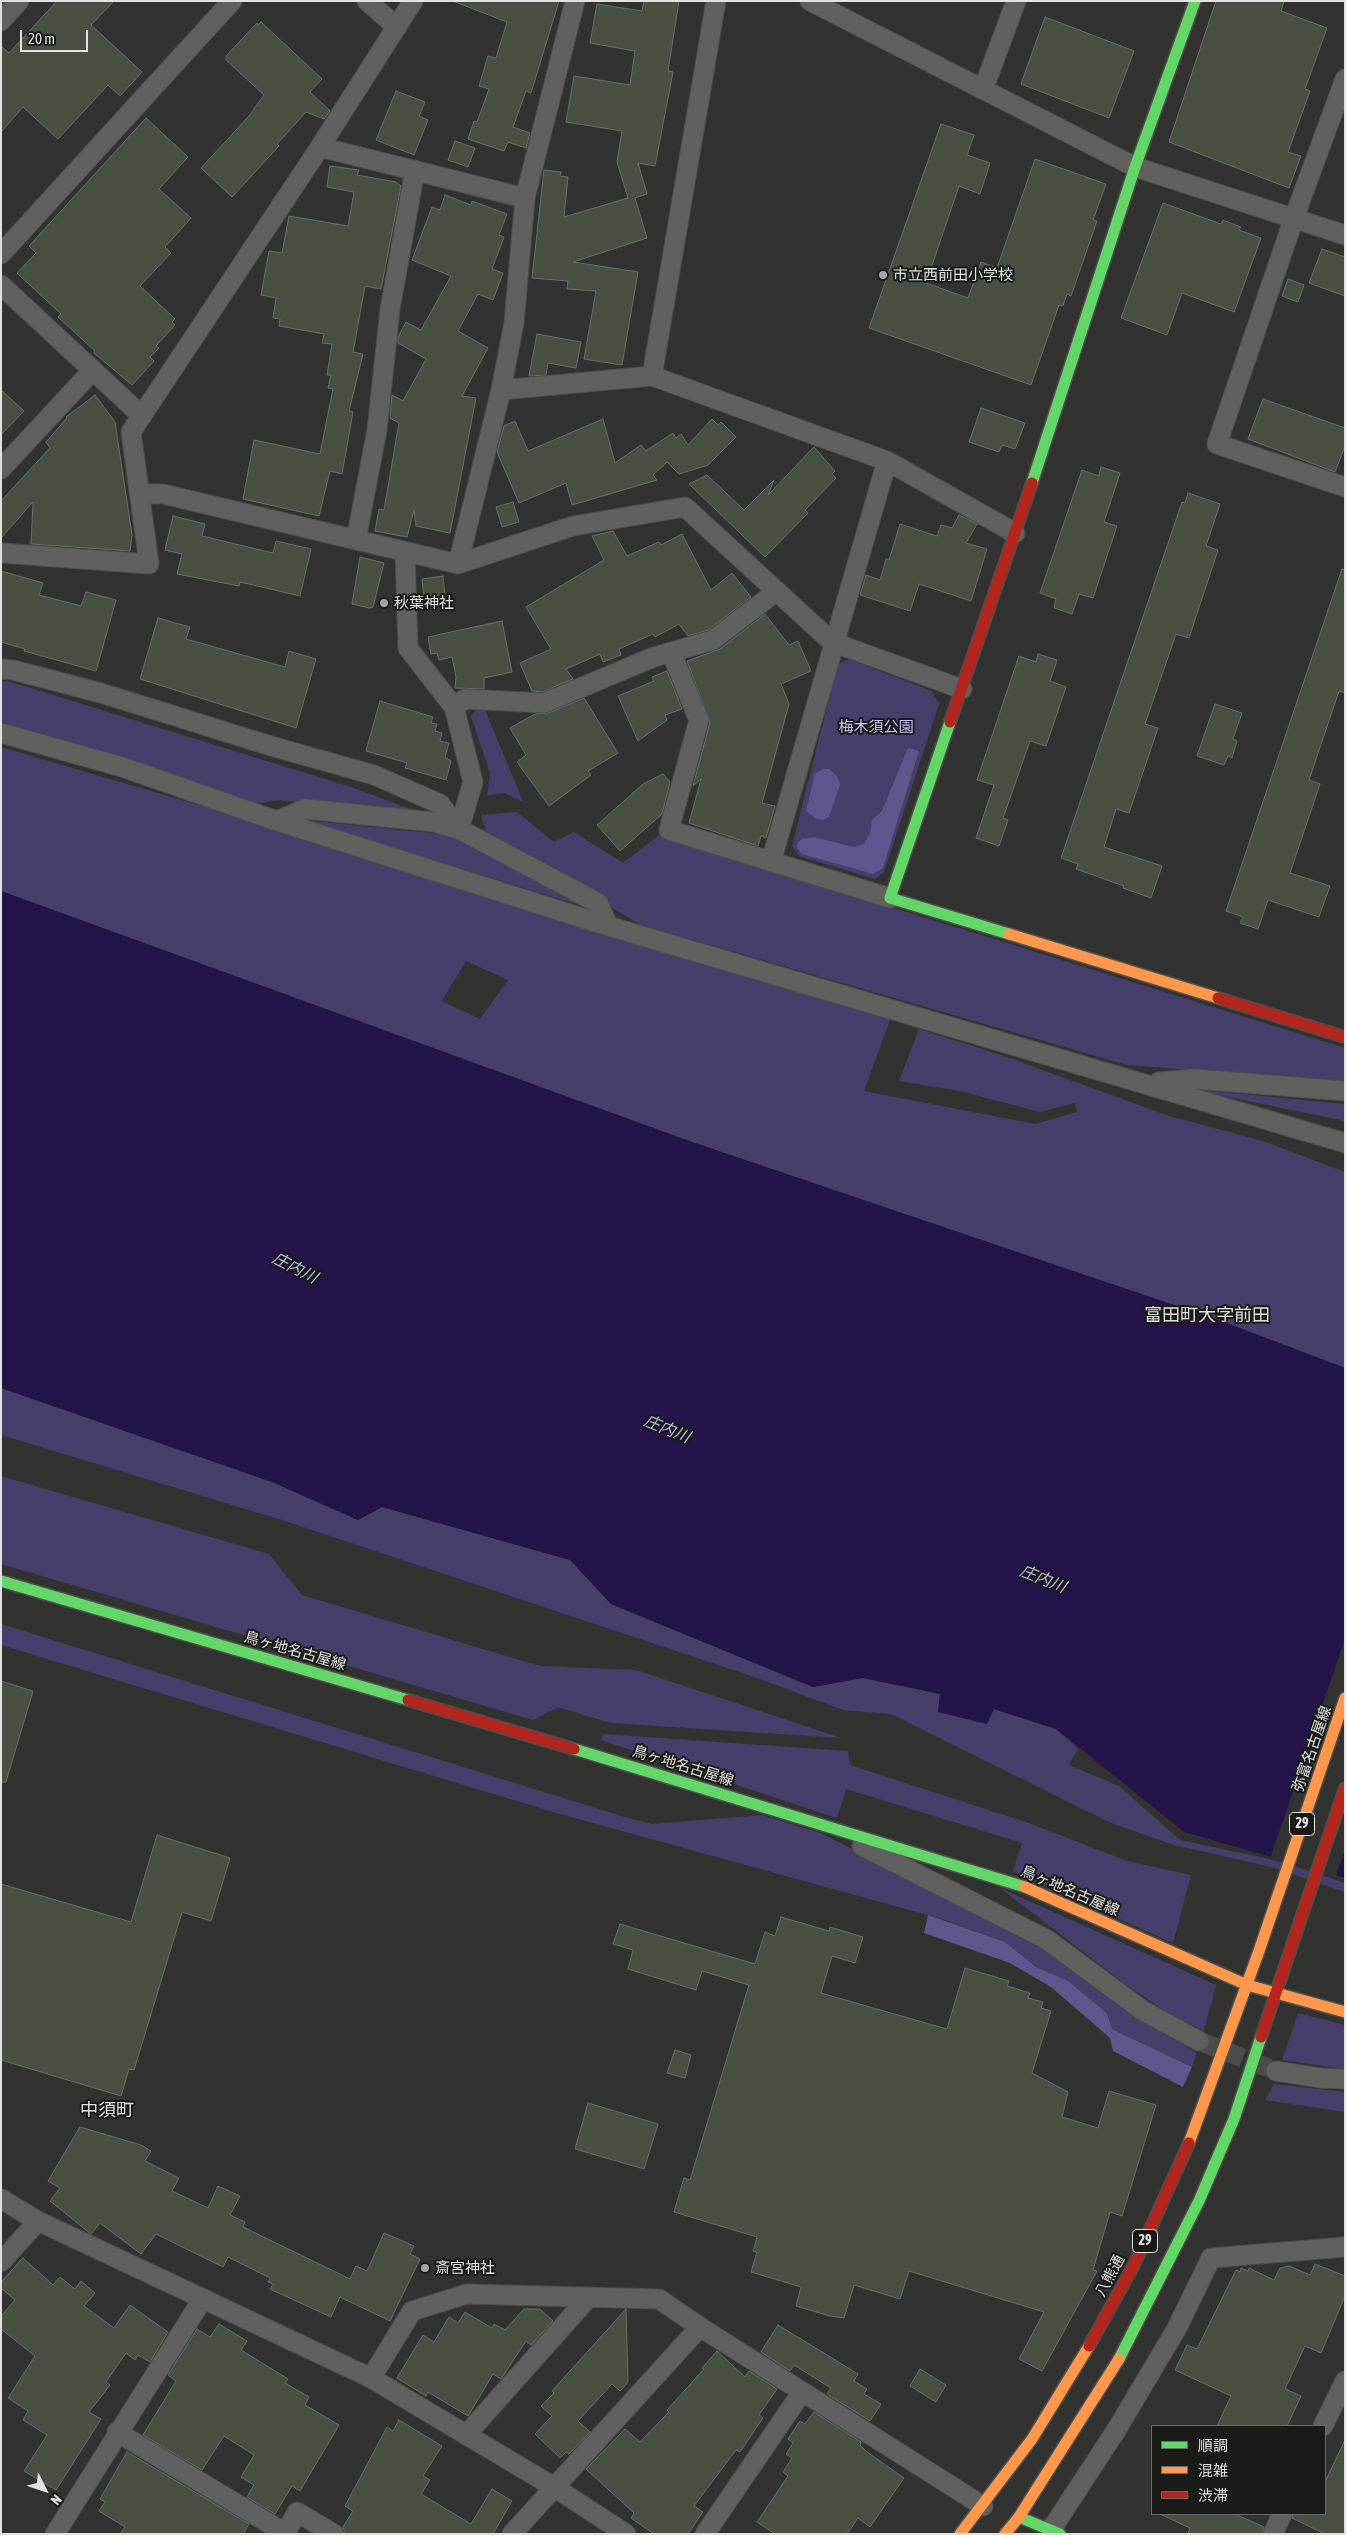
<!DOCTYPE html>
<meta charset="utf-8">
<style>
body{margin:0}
#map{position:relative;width:1346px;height:2535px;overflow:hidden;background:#323331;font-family:"Asap Condensed","Noto Sans JP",sans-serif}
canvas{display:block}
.frame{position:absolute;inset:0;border:2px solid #e1e2e0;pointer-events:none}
.legend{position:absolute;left:1151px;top:2425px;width:175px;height:90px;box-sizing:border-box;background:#1a1b19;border:1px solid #6a6b69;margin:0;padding:6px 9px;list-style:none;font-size:15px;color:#e1e2e0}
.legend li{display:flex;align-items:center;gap:10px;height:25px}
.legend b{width:25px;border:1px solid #6a6b69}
.north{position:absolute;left:20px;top:2465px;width:50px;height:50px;-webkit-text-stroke:4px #1a1b19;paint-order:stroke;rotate:131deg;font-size:14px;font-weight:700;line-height:20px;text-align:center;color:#e1e2e0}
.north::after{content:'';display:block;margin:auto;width:18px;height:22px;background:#e1e2e0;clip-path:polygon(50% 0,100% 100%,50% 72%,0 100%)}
.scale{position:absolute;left:20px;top:30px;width:68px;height:22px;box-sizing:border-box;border:2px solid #e1e2e0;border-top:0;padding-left:6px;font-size:15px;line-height:18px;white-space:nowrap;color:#e1e2e0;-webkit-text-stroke:4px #1a1b19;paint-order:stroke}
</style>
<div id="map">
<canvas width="1346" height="2535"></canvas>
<div class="frame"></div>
<ul class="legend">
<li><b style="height:6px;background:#63d668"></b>順調</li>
<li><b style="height:6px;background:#ff974d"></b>混雑</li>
<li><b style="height:6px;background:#b3261e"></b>渋滞</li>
</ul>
<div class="north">N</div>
<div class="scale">20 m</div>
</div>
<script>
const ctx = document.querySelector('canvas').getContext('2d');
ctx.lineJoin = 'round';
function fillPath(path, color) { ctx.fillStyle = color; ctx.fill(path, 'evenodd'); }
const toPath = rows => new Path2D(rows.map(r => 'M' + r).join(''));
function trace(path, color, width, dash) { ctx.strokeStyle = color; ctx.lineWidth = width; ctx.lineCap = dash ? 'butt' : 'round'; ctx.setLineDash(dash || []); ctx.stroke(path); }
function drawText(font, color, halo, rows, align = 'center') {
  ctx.font = font + ' "Asap Condensed","Noto Sans JP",sans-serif'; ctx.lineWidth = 4; ctx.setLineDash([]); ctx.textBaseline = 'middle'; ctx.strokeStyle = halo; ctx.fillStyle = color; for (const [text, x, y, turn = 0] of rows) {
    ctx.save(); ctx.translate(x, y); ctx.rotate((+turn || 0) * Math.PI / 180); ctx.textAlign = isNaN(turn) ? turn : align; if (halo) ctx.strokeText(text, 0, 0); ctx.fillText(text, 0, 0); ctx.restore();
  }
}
const green = toPath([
 [849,659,932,691,939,704,884,872,875,879,799,856,792,846,838,664],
 [1,681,11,682,351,787,440,820,279,800,255,804,1,724],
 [484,708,518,789,523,802,505,793,487,796,490,773,471,716,477,709],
 [1,747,321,841,890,1020,864,1091,1035,1124,1077,1112,1075,1103,1040,1112,960,1091,899,1081,919,1029,1001,1055,1169,1116,1263,1141,1345,1172,1345,1368,1224,1322,692,1142,1,891],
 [466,961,508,980,480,1019,442,1001],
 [517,812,554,842,574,832,623,863,659,835,1345,1048,1345,1082,1127,1065,641,925,486,832,481,815],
 [304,820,460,836,589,908],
 [1190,1089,1345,1104,1345,1121],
 [1,1388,272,1482,358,1520,382,1507,570,1560,611,1604,813,1687,863,1678,940,1694,938,1711,994,1709,1056,1729,1078,1749,1069,1765,1119,1786,1180,1840,1283,1862,1345,1883,1345,1892,1272,1867,1174,1845,1111,1823,891,1714,843,1710,760,1679,282,1520,1,1435],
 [1,1476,269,1554,302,1595,540,1666,636,1670,841,1738,610,1723,558,1707,533,1720,1,1564],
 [1,1624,628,1818,652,1824,762,1815,821,1833,1037,1945,1130,2014,1197,2053,1192,2067,1112,2029,1107,2013,1068,1981,1036,1967,1005,1942,942,1919,553,1812,1,1645],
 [603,1734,848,1751,850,1765,1026,1822,1127,1861,1191,1875,1173,1943,1013,1871,1022,1843,846,1789,837,1818,601,1740],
 [1000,1888,1216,1985,1204,2031,1167,2012,1125,1984],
 [1298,2013,1345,2025,1345,2069,1282,2060],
 [1274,2084,1345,2092,1345,2112,1265,2100]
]);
const forest = toPath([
 [908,748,919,751,883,868,873,874,802,854,797,848,798,842,802,839,814,837,853,847,864,844,870,833,872,820,882,811],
 [823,769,829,769,837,776,840,785,829,817,823,820,816,819,806,811,815,773],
 [928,1915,1005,1942,1036,1967,1068,1981,1107,2013,1112,2029,1192,2067,1183,2087,1113,2051,1110,2038,1051,1987,1010,1963,924,1933]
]);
const water = toPath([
 [1,891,692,1142,1224,1322,1345,1368,1345,1878,1184,1832,1056,1729,994,1709,987,1724,938,1712,940,1694,863,1678,813,1687,611,1604,570,1560,382,1507,358,1520,272,1482,1,1388]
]);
const pier = toPath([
 [1345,1639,1345,1850,1335,1878,1270,1859]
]);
const building = toPath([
 [57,1,114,1,91,25,142,72,120,96,108,85,58,139,23,107,1,132,1,46,9,53,57,1],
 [453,1,559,1,531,93,526,91,513,127,530,133,526,148,508,142,504,151,468,139,474,121,477,122,489,89,479,86,488,56,496,58,507,22,453,1],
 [644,1,679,1,668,71,673,72,655,166,638,163,647,194,635,198,647,238,573,262,638,272,622,365,584,359,596,291,567,289,568,281,532,278,544,170,561,172,560,176,568,177,564,217,628,198,617,162,622,131,566,122,574,76,630,85,635,51,590,43,597,4,642,11,644,1],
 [1216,1,1284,1,1281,11,1327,28,1305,89,1310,91,1288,152,1301,156,1289,188,1169,142,1216,1],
 [1045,17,1134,51,1109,118,1021,84,1045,17],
 [261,22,322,79,310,92,330,111,324,119,306,112,277,144,279,146,232,197,201,168,249,116,264,95,226,60,226,56,257,23,258,25,261,22],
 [396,91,425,102,419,116,428,120,414,155,376,140,396,91],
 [146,118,188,157,159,189,191,218,165,247,171,253,140,286,175,319,172,322,175,325,156,346,159,348,150,357,154,361,132,385,94,353,95,351,58,317,61,314,17,273,36,253,29,246,146,118],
 [941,124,974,135,967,155,990,163,980,194,959,186,926,283,968,298,981,262,997,268,1035,159,1106,184,1093,220,1097,221,1071,296,1067,294,1063,306,1059,305,1031,385,869,328,941,124],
 [455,141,475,148,468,167,448,160,455,141],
 [330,166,359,170,357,175,396,182,401,186,381,289,365,286,353,352,363,354,349,411,353,412,342,474,330,471,319,516,243,499,254,440,320,454,333,389,328,388,331,375,327,375,332,344,322,343,324,334,279,326,280,319,273,318,276,298,261,295,269,251,282,253,289,216,348,226,354,192,327,187,330,166],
 [445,195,471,205,472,201,507,214,499,235,504,237,492,269,503,273,493,300,478,294,458,331,488,348,462,396,476,398,450,533,416,526,414,510,407,537,375,531,379,509,384,510,399,423,390,418,392,395,403,401,426,359,398,343,398,337,406,322,421,330,451,276,412,260,432,207,440,210,445,195],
 [1163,203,1221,224,1223,220,1241,227,1239,230,1261,238,1234,312,1182,293,1167,335,1121,318,1163,203],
 [1322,249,1345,257,1345,296,1309,283,1322,249],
 [1288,279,1304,285,1298,302,1282,296,1288,279],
 [537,334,581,342,576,368,548,363,546,375,529,376,537,334],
 [1,390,24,411,1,435,1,390],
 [95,395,115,422,132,535,130,551,31,544,33,502,1,538,1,501,50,448,46,442,67,418,66,417,95,395],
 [1263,399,1345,428,1345,446,1335,472,1248,439,1263,399],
 [981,408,1025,423,1015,449,1002,445,999,452,969,442,981,408],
 [603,419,615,463,641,445,646,451,673,433,676,438,681,434,688,445,712,419,718,425,721,422,736,437,708,465,679,474,667,462,653,475,657,480,572,505,566,483,519,503,497,452,504,426,515,421,528,451,603,419],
 [814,447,835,471,832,474,836,478,805,510,808,513,765,557,689,484,707,475,744,510,774,480,768,495,814,447],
 [1101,467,1120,473,1104,522,1117,526,1093,598,1079,594,1072,614,1054,608,1056,599,1040,593,1082,470,1099,476,1101,467],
 [1188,493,1220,504,1206,546,1218,550,1189,638,1176,634,1145,724,1158,728,1129,813,1116,809,1104,847,1162,866,1151,898,1123,888,1124,886,1076,869,1078,864,1061,858,1182,502,1185,503,1188,493],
 [513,502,519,522,502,527,496,507,513,502],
 [959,515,977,524,966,543,987,549,971,601,919,584,910,611,860,595,866,575,880,580,886,559,889,560,900,524,937,536,941,525,952,528,959,515],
 [173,516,205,524,202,536,273,553,276,541,311,549,300,596,240,582,239,586,177,574,182,554,165,550,173,516],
 [613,531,627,556,659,542,661,545,682,534,711,590,732,573,751,597,708,630,688,636,679,624,655,637,653,634,619,649,621,655,603,662,600,654,566,669,573,679,542,692,532,691,520,663,551,649,526,607,604,560,592,536,613,531],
 [360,557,384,563,373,607,369,608,352,604,360,557],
 [1342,569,1345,570,1345,693,1339,691,1309,780,1320,784,1290,873,1330,886,1319,917,1268,900,1258,929,1240,923,1243,917,1226,911,1342,569],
 [1,571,43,583,39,595,81,606,86,592,116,600,96,671,24,651,25,649,1,642,1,571],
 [443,576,445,596,424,599,422,579,443,576],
 [765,614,789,645,798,641,811,671,781,684,789,704,762,803,775,806,766,838,761,836,758,846,689,823,701,779,693,786,710,722,687,661,720,649,765,614],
 [158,618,190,627,186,639,285,667,289,651,316,659,296,728,140,679,158,618],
 [502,621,512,672,484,678,484,689,455,688,456,677,452,657,439,660,437,653,431,654,428,637,502,621],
 [1038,654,1057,660,1050,681,1066,687,1046,746,1030,741,1003,818,1008,820,999,846,976,838,994,785,977,780,1019,656,1036,662,1038,654],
 [667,671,682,709,665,715,667,720,638,741,618,696,654,681,652,677,667,671],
 [584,698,618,753,588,771,591,775,549,806,517,762,526,755,510,728,535,714,548,713,584,698],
 [380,701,433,717,431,723,437,724,435,731,442,733,440,741,449,743,445,757,451,761,446,780,405,768,407,763,366,751,380,701],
 [1215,704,1242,713,1233,739,1237,741,1232,758,1228,756,1224,765,1197,756,1215,704],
 [663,774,670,782,662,814,620,851,597,825,643,784,663,774],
 [1,1681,33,1691,6,1782,1,1782,1,1681],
 [157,1835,230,1858,211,1921,182,1912,134,2070,129,2069,121,2096,1,2060,1,1884,131,1922,157,1835],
 [781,1917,829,1931,830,1927,863,1937,855,1963,832,1956,821,1993,947,2029,965,1968,1009,1981,1007,1986,1030,1993,1028,1998,1043,2002,1041,2008,1051,2011,1032,2073,1068,2092,1062,2117,1098,2128,1109,2091,1156,2105,1122,2216,1110,2212,1093,2270,1097,2271,1042,2371,1019,2359,1044,2312,909,2271,900,2299,854,2285,844,2318,830,2316,796,2306,801,2287,751,2272,757,2252,753,2251,757,2237,674,2212,684,2178,690,2180,749,1985,702,1971,696,1990,628,1969,633,1950,613,1944,620,1924,755,1964,765,1932,775,1936,781,1917],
 [675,2050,691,2055,685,2078,667,2073,675,2050],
 [588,2103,658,2124,644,2169,575,2149,588,2103],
 [80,2127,141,2145,151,2151,145,2161,179,2178,172,2191,208,2208,218,2186,240,2196,230,2215,245,2222,243,2227,350,2279,356,2266,367,2271,384,2233,414,2246,410,2254,420,2259,390,2321,340,2297,331,2317,270,2289,273,2284,268,2282,270,2278,228,2257,223,2267,156,2234,141,2254,100,2223,91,2234,50,2201,60,2188,48,2181,80,2127],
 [23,2258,53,2285,60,2277,75,2289,81,2281,95,2293,84,2306,114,2328,130,2305,168,2332,150,2362,138,2355,135,2360,126,2353,106,2382,110,2385,89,2412,101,2419,56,2490,24,2471,47,2435,23,2420,28,2411,8,2398,35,2356,1,2329,1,2316,15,2300,1,2288,1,2282,23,2258],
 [1315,2264,1345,2276,1345,2296,1321,2353,1305,2346,1285,2389,1301,2396,1287,2426,1217,2426,1231,2396,1175,2370,1187,2345,1197,2349,1236,2270,1240,2272,1241,2268,1248,2271,1249,2268,1274,2280,1280,2268,1289,2266,1310,2275,1315,2264],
 [524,2309,540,2309,553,2321,531,2345,526,2341,501,2379,493,2374,468,2416,428,2392,426,2396,397,2378,423,2335,434,2342,449,2317,458,2323,465,2312,492,2328,494,2324,505,2330,524,2309],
 [626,2309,628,2382,620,2391,612,2384,578,2421,590,2432,569,2454,566,2452,560,2458,535,2434,552,2416,541,2406,554,2393,552,2391,626,2309],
 [219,2324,247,2341,241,2350,288,2379,285,2383,309,2397,305,2405,339,2425,300,2491,292,2486,275,2514,247,2497,254,2485,241,2477,254,2455,224,2436,202,2470,143,2435,176,2381,168,2375,197,2329,210,2337,219,2324],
 [778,2325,858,2374,854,2381,867,2389,864,2394,881,2404,870,2421,827,2394,831,2388,794,2365,790,2371,761,2352,778,2325],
 [717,2351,745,2377,749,2371,777,2389,759,2415,763,2418,740,2452,736,2450,694,2506,703,2512,688,2534,654,2534,631,2518,634,2513,586,2469,625,2429,640,2442,669,2412,667,2410,704,2369,702,2368,717,2351],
 [920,2369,946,2385,936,2402,910,2386,920,2369],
 [814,2412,861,2442,860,2445,867,2452,904,2478,870,2527,858,2518,847,2534,775,2534,757,2522,788,2476,783,2472,792,2458,786,2454,793,2443,788,2439,800,2421,805,2424,814,2412],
 [399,2420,442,2446,423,2476,430,2480,421,2494,471,2524,492,2489,512,2501,493,2534,345,2534,343,2527,353,2511,345,2506,387,2427,393,2431,399,2420],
 [1345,2440,1345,2534,1325,2534,1292,2518,1293,2514,1325,2514,1325,2482,1345,2440],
 [127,2452,249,2524,243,2534,120,2534,125,2527,99,2511,105,2502,100,2499,127,2452],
 [1160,2514,1235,2514,1264,2527,1262,2534,1188,2534,1190,2528,1160,2514]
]);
const streetTunnel = toPath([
 [1199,2041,1276,2071]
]);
const street = toPath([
 [367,1,397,27],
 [810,1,1135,167,1345,235],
 [1,21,19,1],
 [1345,79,1294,218,1217,444,1345,487],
 [983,90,1016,1],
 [320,147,525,198],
 [1,254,232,1],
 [1,285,142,416],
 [652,376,716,1],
 [501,390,652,376,887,461,1015,533],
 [1,469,93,370],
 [141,494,163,494,458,564,573,526,685,507,832,642,962,689],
 [356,540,377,430,390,309,415,170],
 [1,553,149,564,131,432,320,147,413,1],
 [458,564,501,390,514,323,525,198,575,1],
 [671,652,699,720,669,830,890,898],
 [1,669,13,670,101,693,271,746,374,775,440,804,459,829,598,903,608,926],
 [454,707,465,699,544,703,654,657,713,640,777,591],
 [1,733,122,767,277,821,608,926,1345,1143],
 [277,821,305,809,434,822,459,829,473,782,454,707,408,648,405,553],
 [771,862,887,461],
 [1159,1082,1195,1079,1345,1091],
 [862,1846,1046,1939,1142,2010,1199,2041],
 [1276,2071,1320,2078,1345,2079],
 [1,2199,38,2221,371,2378,554,2487,626,2534],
 [1,2262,38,2221],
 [371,2378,412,2311,467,2294,659,2299,700,2327,983,2506],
 [1323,2426,1345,2381],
 [117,2432,285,2533],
 [466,2435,588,2298],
 [1051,2530,1117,2429,1177,2328,1211,2258,1345,2247],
 [55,2534,202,2300],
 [285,2534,297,2512,334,2534],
 [512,2534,700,2327],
 [705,2534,802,2392],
 [1273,2534,1282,2514]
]);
const fast = toPath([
 [1032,483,1135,167,1195,1],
 [950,722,890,898,1009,934],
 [1,1581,408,1700],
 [574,1749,1025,1887],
 [1119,2359,1199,2201,1234,2119,1261,2037],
 [1019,2517,1060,2534]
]);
const slow = toPath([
 [1009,934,1218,998],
 [1025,1887,1247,1985,1345,2012],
 [1189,2143,1259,1951,1345,1698],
 [960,2534,1032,2439,1089,2346],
 [1005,2534,1019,2517,1119,2359]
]);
const jam = toPath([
 [950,722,1032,483],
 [1218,998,1345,1037],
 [408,1700,574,1749],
 [1261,2037,1345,1788],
 [1089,2346,1134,2265,1189,2143]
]);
const markers = [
 [883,275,5,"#a4a5a3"],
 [384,603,5,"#a4a5a3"],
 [425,2268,5,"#a4a5a3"]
];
const shields = [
 [1302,1824,25],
 [1145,2241,25]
];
const shieldNames = [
 ["29",1302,1824],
 ["29",1145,2241]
];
const poiNames = [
 ["市立西前田小学校",893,275],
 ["秋葉神社",394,603],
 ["斎宮神社",435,2268]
];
const parkNames = [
 ["梅木須公園",876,727]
];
const streetNames = [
 ["鳥ヶ地名古屋線",295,1651,16],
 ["弥富名古屋線",1312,1749,-71],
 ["鳥ヶ地名古屋線",683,1766,17],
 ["鳥ヶ地名古屋線",1070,1891,23],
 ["八熊通",1110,2276,-62]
];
const waterNames = [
 ["庄内川",295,1268,27],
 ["庄内川",667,1429,22],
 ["庄内川",1043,1579,22]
];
const quarterNames = [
 ["富田町大字前田",1207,1315],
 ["中須町",107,2110]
];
fillPath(green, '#463f6b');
fillPath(forest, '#5e568c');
fillPath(water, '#231449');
fillPath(pier, '#323331');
fillPath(building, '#494f42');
trace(building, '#6d6e6c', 1);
trace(streetTunnel, '#4c4d4b', 19, [19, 9]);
trace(street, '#4e4f4d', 21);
trace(fast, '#4e4f4d', 14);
trace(slow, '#4e4f4d', 14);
trace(jam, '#4e4f4d', 14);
trace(street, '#60615f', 19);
trace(fast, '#63d668', 11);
trace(slow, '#ff974d', 11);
trace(jam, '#b3261e', 11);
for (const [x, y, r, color] of markers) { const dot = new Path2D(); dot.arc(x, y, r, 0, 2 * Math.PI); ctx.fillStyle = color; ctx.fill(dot); trace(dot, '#1a1b19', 2); }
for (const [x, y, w] of shields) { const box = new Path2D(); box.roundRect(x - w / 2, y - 11.5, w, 23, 4); ctx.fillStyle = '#1a1b19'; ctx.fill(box); trace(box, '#e1e2e0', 1); }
drawText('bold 14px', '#e1e2e0', null, shieldNames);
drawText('15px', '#e1e2e0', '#1a1b19', poiNames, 'left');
drawText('15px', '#cac3fb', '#1a1b19', parkNames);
drawText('15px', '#e1e2e0', '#1a1b19', streetNames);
drawText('italic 16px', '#c0b9f0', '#1a1b19', waterNames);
drawText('18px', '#dee1dc', '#1a1b19', quarterNames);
</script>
